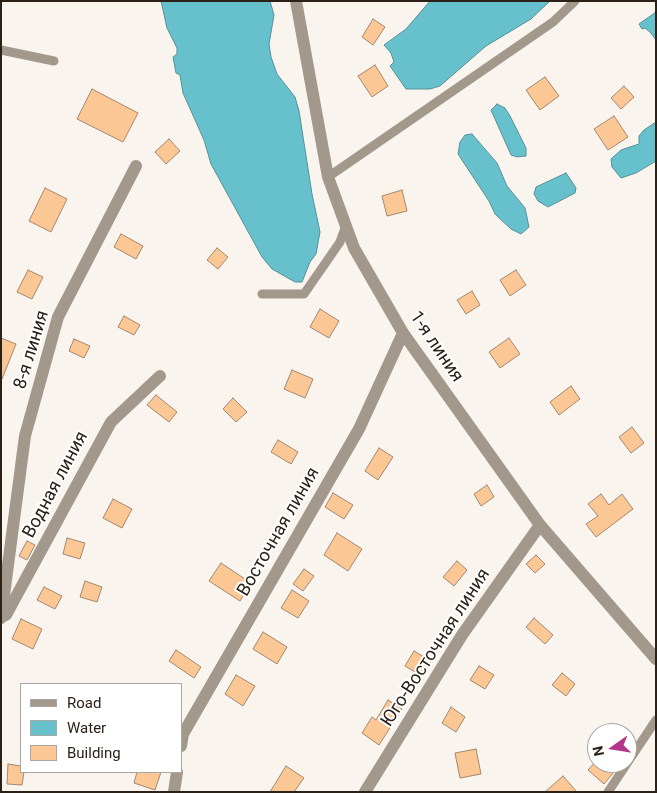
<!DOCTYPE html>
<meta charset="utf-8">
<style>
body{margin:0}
#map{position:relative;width:657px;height:793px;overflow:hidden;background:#faf4ef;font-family:Roboto,sans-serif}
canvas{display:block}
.frame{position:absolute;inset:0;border:2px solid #2c2117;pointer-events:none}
.legend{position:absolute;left:20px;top:683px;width:162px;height:90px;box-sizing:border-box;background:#fff;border:1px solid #aba6a2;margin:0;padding:6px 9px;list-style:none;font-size:15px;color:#2c2117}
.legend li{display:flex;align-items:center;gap:10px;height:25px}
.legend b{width:25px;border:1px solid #aba6a2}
.north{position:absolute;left:587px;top:723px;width:50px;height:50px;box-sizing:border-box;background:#fff;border:1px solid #aba6a2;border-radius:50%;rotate:257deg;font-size:14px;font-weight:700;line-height:20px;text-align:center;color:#2c2117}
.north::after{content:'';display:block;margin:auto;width:18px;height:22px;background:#b2378a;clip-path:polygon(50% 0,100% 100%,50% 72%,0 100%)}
</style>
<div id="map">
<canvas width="657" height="793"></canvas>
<div class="frame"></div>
<ul class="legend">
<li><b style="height:6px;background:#a2988b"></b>Road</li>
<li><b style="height:14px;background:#67c1cc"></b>Water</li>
<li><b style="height:14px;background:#fbc795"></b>Building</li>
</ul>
<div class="north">N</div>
</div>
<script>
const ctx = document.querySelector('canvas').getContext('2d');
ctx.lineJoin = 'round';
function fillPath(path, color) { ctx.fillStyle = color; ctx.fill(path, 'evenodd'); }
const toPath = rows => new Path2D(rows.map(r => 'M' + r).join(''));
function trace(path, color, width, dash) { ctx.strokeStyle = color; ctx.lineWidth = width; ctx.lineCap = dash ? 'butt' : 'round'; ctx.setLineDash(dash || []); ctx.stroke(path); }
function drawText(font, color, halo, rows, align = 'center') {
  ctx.font = font + ' Roboto,sans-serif'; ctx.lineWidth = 4; ctx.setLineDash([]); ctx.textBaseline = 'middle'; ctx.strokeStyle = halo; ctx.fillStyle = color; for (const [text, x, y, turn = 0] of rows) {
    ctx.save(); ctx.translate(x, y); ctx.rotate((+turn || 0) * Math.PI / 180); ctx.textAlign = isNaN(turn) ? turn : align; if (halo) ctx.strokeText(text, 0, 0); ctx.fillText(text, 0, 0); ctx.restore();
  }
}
const water = toPath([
 [161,1,270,1,274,15,269,44,271,57,277,74,295,97,299,111,312,194,320,232,316,254,310,262,302,282,295,282,272,269,262,257,211,164,204,140,183,93,180,75,176,73,173,57,177,54,177,48,167,28,161,1],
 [430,1,550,1,531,19,486,46,440,86,430,89,406,89,390,66,394,62,391,53,384,45,406,29,430,1],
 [656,12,656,40,650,32,645,28,642,29,639,24,656,12],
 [497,104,505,108,510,116,526,148,526,156,517,157,511,155,491,110,497,104],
 [656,122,656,161,636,173,621,178,612,167,611,159,621,150,639,144,639,136,644,130,656,122],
 [472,134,497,163,507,186,525,208,529,227,521,234,511,229,495,214,489,201,458,154,460,142,465,135,472,134],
 [566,173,576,188,575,193,548,207,538,201,534,194,536,187,566,173]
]);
const building = toPath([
 [373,19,385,27,373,45,362,37,373,19],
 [375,65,388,86,372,97,358,76,375,65],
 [545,77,559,96,540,110,526,90,545,77],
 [624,86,634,97,621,109,611,98,624,86],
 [92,89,138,113,123,142,77,119,92,89],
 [614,116,628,137,608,150,594,129,614,116],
 [169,139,180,151,166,164,155,152,169,139],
 [45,188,67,199,51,232,29,221,45,188],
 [402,190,407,211,387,216,382,196,402,190],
 [121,234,143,246,136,259,114,247,121,234],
 [217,248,228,257,218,269,207,260,217,248],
 [28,270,43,277,32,299,17,292,28,270],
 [516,270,526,285,510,296,500,280,516,270],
 [472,291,480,305,466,314,457,300,472,291],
 [320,309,339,321,329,338,310,327,320,309],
 [124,316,140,325,134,335,118,327,124,316],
 [1,338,16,344,2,379,1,379,1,338],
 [509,338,520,354,500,368,489,352,509,338],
 [74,339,90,346,84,358,69,351,74,339],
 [292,370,313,379,305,398,284,389,292,370],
 [571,386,580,399,559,415,550,402,571,386],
 [156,395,177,412,169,422,147,405,156,395],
 [233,398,247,412,236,422,223,409,233,398],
 [632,427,644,443,631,453,619,437,632,427],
 [278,440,298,452,291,464,271,452,278,440],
 [379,448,393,457,378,480,365,471,379,448],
 [487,485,494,497,481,506,474,494,487,485],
 [333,493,353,505,344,519,325,507,333,493],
 [601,494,609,505,622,494,633,509,596,537,586,524,598,516,588,504,601,494],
 [113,499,132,509,122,528,103,518,113,499],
 [337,533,362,549,348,571,324,555,337,533],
 [67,538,85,543,80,559,63,554,67,538],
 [27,541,35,545,27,560,19,556,27,541],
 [536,555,545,564,535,573,526,564,536,555],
 [457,561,467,570,454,586,443,577,457,561],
 [221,563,251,583,240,601,209,581,221,563],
 [304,569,314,576,303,591,293,584,304,569],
 [85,581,102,587,97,602,80,597,85,581],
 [44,587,62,596,55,609,37,600,44,587],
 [292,590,309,601,298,618,281,608,292,590],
 [534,618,553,635,545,644,526,627,534,618],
 [21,619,42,629,33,649,12,639,21,619],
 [263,632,287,647,277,664,253,649,263,632],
 [176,650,201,667,194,678,169,661,176,650],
 [414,651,431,661,422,676,405,666,414,651],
 [479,666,494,675,485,689,470,680,479,666],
 [562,673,575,684,566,696,552,685,562,673],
 [236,675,255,686,243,706,225,694,236,675],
 [388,700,402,709,379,745,362,733,372,717,376,720,388,700],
 [451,707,465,717,456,732,442,723,451,707],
 [476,749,481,774,460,778,455,753,476,749],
 [597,760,597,763,604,763,614,772,604,784,588,770,597,760],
 [8,764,21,766,21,772,24,772,22,785,7,784,8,764],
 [286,766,304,778,294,792,270,792,286,766],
 [137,772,161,772,155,790,134,783,137,772],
 [563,776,577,792,545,792,563,776]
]);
const service = toPath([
 [1,50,54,61],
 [328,177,553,22,575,1],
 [262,294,304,294,340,242,346,225],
 [608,792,656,720]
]);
const minor = toPath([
 [296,1,328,177,354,248,403,333,540,525,656,659],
 [6,615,111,422,160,376],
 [1,618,25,436,58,317,136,166],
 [181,746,183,734,359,429,403,333],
 [174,792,177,772],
 [365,792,462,635,540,525]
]);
const streetNames = [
 ["1-я линия",436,347,56],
 ["8-я линия",32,350,-73],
 ["Водная линия",56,485,-62],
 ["Восточная линия",279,532,-60],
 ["Юго-Восточная линия",436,648,-57]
];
fillPath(water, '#67c1cc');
trace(water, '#559196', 1);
fillPath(building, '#fbc795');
trace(building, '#a3876e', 1);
trace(service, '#a2988b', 9);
trace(minor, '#a2988b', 12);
drawText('18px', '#2c2117', '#fff', streetNames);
</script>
